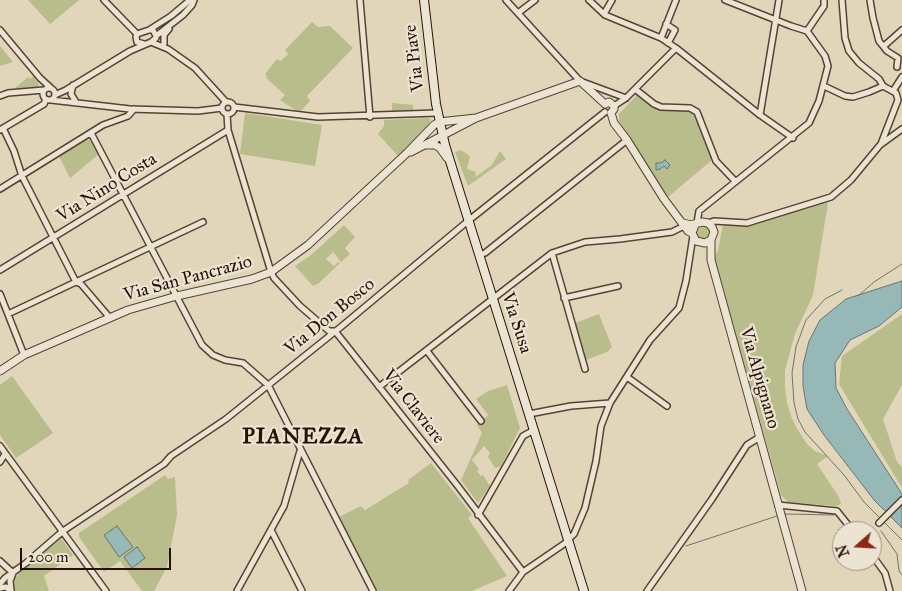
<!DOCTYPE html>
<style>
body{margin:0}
#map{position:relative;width:902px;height:591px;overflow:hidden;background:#e2d6ba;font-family:"IM FELL Great Primer",serif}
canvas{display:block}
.north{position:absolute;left:832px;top:521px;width:50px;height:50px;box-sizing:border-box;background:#ece4d2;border:1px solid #9e8f80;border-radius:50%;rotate:251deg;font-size:14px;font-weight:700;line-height:20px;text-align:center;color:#281006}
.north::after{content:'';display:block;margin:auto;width:18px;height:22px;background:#8f2418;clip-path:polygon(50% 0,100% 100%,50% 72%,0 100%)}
.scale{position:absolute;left:20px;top:548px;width:151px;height:22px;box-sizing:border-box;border:2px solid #281006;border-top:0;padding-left:6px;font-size:15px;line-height:18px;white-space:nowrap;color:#281006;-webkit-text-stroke:4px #ece4d2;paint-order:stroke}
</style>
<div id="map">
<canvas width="902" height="591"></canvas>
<div class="north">N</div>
<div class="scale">200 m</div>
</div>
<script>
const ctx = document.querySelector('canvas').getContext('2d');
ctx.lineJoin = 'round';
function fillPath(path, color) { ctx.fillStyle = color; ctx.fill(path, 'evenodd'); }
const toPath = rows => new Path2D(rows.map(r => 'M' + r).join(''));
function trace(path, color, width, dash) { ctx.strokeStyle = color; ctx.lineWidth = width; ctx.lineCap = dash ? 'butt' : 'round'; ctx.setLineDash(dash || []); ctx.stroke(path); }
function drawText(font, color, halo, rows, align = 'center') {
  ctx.font = font + ' "IM FELL Great Primer",serif'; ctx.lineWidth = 4.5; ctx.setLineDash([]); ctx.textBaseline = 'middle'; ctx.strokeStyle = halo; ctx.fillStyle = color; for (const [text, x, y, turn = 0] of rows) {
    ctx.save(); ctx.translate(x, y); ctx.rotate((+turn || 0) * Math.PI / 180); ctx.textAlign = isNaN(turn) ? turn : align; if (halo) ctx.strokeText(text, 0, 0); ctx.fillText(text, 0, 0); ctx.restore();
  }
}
const green = toPath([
 [28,0,79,0,50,24],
 [312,22,318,27,330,26,353,48,307,96,310,101,300,112,298,110,297,111,280,100,285,95,266,78,267,77,265,74,277,59,281,61,288,54,285,50],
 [0,46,13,62,0,66],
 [33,76,39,84,37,89,15,88,28,77,30,79],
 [639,93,652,105,696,113,712,154,712,160,667,198,619,121,619,114],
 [392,103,413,105,413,111,392,116],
 [245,113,322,125,315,166,240,154],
 [428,118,431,119,427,128,398,156,378,134,384,126,384,120],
 [87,139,91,141,99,154,70,178,59,156],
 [461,150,470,156,467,169,476,172,475,177,492,165,500,151,506,159,468,186,455,152],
 [822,202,828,203,813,295,795,334,785,370,785,387,787,403,792,419,799,432,807,444,815,451,828,456,817,464,839,497,841,504,836,506,788,502,781,495,714,256,718,251,723,224,749,225],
 '696 232a7 7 0 1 1 14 0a7 7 0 1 1-14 0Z',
 [344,225,355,237,345,248,350,254,341,262,333,252,326,259,334,266,338,262,340,263,319,283,313,286,295,266,311,255],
 [599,314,612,347,607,352,586,360,575,323],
 [902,314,902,385,883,419,897,462,902,467,902,488,839,384,842,356],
 [12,376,53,433,16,458,0,435,0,385],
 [507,385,520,428,501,466,495,468,488,457,490,453,484,446,472,460,479,469,477,471,481,476,483,475,490,486,478,503,461,480,482,433,477,425,488,415,476,399,488,391],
 [431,463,472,515,468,518,507,576,472,591,377,591,339,517,361,506,365,510,409,483,408,480],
 [165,475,168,479,175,477,177,515,167,567,154,591,142,591,120,561,104,572,79,537,79,533],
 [61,538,73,555,44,576,49,591,15,591,14,581,19,573]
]);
const water = toPath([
 [665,160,670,165,667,169,664,166,660,169,656,170,656,163,661,163,665,160],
 [902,281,902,307,879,326,850,340,835,363,836,388,847,409,902,494,902,528,874,500,824,435,807,409,803,386,803,365,809,341,820,320,846,299,902,281],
 [117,526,133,547,119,557,104,535,117,526],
 [137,547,145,558,132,568,124,557,137,547]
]);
const stream = toPath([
 [842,290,825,299,806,320,796,347,792,373,794,403,798,419,805,432,844,475,864,502,880,518],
 [858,296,874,282,902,264],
 [784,514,834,515],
 [883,521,902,540],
 [881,531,897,554,899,571,902,575],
 [686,546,777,516]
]);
const minor = toPath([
 [104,0,137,34],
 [360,0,370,117],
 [506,0,580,81,626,98],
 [589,0,605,15,661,38,676,48,760,115,793,138],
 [725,0,791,26,807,31],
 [842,0,845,38,849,51,859,63,879,79,883,86],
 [870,0,873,18,879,41,887,51,898,58,897,67],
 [518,13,535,0],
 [604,14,612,0],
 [666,24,675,30,668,43],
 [0,30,40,78,51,88],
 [149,30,171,16,190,0],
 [156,36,183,15,192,5,194,0],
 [661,38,676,0],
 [151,42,168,49,195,68,226,102],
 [164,44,164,35,169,29],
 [884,46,902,30],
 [73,85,71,94,76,102],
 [824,86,845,96,853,97,869,92,883,86],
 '43 94a6 6 0 1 1 12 0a6 6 0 1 1-12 0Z',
 [635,89,654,104,661,107,690,108,697,112,716,161,735,181],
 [893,91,902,77],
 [55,95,66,90,130,51,151,42,156,38,156,36,153,30,149,30,137,34,136,37,137,42,144,44],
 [0,96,8,93,44,90],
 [51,100,130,109,198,111,222,108],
 '222 108a6 6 0 1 1 12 0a6 6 0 1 1-12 0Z',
 [614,106,626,98,676,48],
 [234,107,318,117,437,113],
 [227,114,228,130,271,272,274,278,300,306,329,331,335,331,457,485,523,572],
 [760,115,779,0],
 [3,128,14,151,22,176,76,282,81,284,110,318],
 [0,130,44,104,46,99],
 [91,133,202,345,213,355,225,360,243,363,268,385,373,591],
 [881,144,898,100,896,93,883,86],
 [0,189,103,125,128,116,134,109],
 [697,223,699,211,809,123,819,101,828,66,825,56,807,31,824,6,824,0],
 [708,223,714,221,747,223,831,197,851,180,880,145,902,129],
 [552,253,585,369],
 [479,255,485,253,627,140],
 [0,270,228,130],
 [0,294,24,355],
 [564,298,618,286],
 [8,314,203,222],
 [427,351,481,421],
 [627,377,667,406],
 [379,387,552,253,585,242,620,239,672,232,686,225],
 [529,414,571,406,610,403],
 [0,446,106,591],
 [0,462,5,454],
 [778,505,837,511,853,531],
 [478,515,523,436,534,430],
 [879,523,902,500],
 [271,530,302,591],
 [872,555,885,573,890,591],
 [0,561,13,573],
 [0,584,5,578,26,563,63,531,164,464,171,456,226,419,342,326,468,221,605,112],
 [0,588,6,587,11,591],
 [11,590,10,581,13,573],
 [237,591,284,506,300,451],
 [509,591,523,572,564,544,574,534,585,508,596,461,601,426,610,403,650,340,679,308,686,281,693,236],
 [647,591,712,499,747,445,760,437]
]);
const tertiary = toPath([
 [605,104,609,102,614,106,614,109,611,113],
 [611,113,614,123,627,140,664,199,688,231,692,233],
 [424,145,435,145,440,148,447,158],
 [411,152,476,118,580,81,605,104],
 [683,223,691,225,702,222,708,223,712,227,714,232,711,240,705,243,696,241,692,233,695,225],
 [711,240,711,260,802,591],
 [0,371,24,355,128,310,177,296,252,279,271,272,308,245,408,152,434,125,439,122,476,118]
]);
const secondary = toPath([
 [424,0,436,104,445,145,584,591]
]);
const streetNames = [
 ["Via Piave",415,58,-97],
 ["Via Nino Costa",107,188,-32],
 ["Via San Pancrazio",188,279,-15],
 ["Via Don Bosco",330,317,-39],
 ["Via Susa",516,323,72],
 ["Via Alpignano",759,378,74],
 ["Via Claviere",413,407,52]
];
const districtNames = [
 ["PIANEZZA",303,438]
];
fillPath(green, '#b9bc8b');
fillPath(water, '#96b8b6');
trace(water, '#6a7570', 1);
trace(stream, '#6a7570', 1);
trace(minor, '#564233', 8);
trace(tertiary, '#564233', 9);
trace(secondary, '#281006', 10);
trace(minor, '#ece4d2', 5);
trace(tertiary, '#ece4d2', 7);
trace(secondary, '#ece4d2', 8);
drawText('18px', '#281006', '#ece4d2', streetNames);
ctx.letterSpacing = '1px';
drawText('bold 22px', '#281006', '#ece4d2', districtNames);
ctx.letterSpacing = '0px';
</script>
